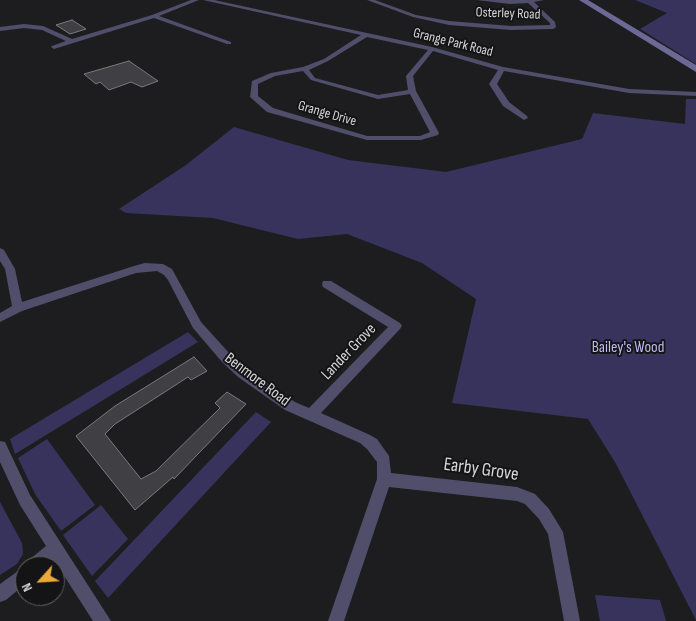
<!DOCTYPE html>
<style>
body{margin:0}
#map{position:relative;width:696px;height:621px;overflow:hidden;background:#1d1d20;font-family:"Sofia Sans Condensed",sans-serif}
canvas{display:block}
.north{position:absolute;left:15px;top:556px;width:50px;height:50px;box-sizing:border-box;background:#141417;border:1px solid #626264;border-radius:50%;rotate:244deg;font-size:14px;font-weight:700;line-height:20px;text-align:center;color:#d6d6d8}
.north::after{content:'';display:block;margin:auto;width:18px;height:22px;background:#eaaa38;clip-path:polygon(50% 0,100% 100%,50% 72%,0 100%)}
</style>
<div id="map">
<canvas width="696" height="621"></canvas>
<div class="north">N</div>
</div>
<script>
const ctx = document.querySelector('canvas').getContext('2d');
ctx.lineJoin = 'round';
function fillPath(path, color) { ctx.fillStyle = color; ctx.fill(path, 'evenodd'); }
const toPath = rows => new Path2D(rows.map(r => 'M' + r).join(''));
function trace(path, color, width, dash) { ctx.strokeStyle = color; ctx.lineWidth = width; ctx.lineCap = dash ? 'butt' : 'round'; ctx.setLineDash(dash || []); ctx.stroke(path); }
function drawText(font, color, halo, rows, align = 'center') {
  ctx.font = font + ' "Sofia Sans Condensed",sans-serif'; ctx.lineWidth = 4; ctx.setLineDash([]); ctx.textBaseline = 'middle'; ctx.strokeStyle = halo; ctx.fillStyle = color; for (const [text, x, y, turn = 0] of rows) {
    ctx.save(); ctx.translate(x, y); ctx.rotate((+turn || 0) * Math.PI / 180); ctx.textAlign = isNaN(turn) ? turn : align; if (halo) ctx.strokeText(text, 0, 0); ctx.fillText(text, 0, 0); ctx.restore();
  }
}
const green = toPath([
 [635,0,696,0,696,64,640,29,667,13],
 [686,99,696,99,696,620,615,462,588,419,452,403,476,299,422,263,347,234,298,239,213,218,126,213,119,209,186,165,234,127,348,160,446,172,582,139,593,113,685,124],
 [188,332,198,342,15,454,10,439],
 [256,412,271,422,108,598,95,581],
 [47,439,95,505,61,531,35,494,18,458],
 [0,502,22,543,23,554,17,564,0,575],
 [101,505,128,539,92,576,63,535],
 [595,595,660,600,666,621,600,621]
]);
const building = toPath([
 [72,20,86,29,70,34,56,25,72,20],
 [129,61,158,81,142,87,131,82,109,90,100,82,96,84,84,74,129,61],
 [194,357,207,371,191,380,188,377,115,424,105,434,141,479,156,471,220,408,215,403,227,392,246,404,174,479,173,477,135,510,76,436,115,406,194,357]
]);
const street = toPath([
 [191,0,199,0,159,16,231,42,231,44,227,44,154,18,54,49,51,47,52,46,66,41,42,30,24,28,0,31,0,27,24,24,43,26,72,39,152,15,191,0],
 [203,0,214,0,432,47,503,67,629,89,696,92,696,96,629,93,504,71,497,84,509,102,527,116,528,118,524,120,503,106,489,84,498,70,433,51,413,76,416,91,439,133,438,135,421,140,367,140,267,112,250,97,252,81,271,73,303,67,324,59,361,35,203,0],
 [367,37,428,50,406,76,408,90,378,95,315,78,309,70,328,61,367,37],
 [303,71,311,80,378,99,410,94,430,132,420,136,367,136,273,108,258,96,258,84,275,76,303,71],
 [367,0,375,0,416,15,449,21,511,26,550,25,550,23,528,3,510,4,477,0,544,0,534,2,555,22,556,27,553,29,511,30,449,25,413,17,367,0],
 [0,248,4,250,15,269,22,302,134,266,145,263,163,264,172,269,201,322,230,354,246,369,295,402,309,408,388,327,323,287,322,284,323,281,331,281,400,323,402,326,400,329,321,413,370,435,377,439,389,456,391,473,517,487,535,494,549,509,563,532,580,621,564,621,548,534,539,519,525,504,517,501,389,487,344,621,328,621,377,479,377,462,367,449,360,443,285,410,238,377,222,362,193,328,168,280,164,275,157,271,136,273,22,311,0,322,0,313,12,306,5,269,0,261,0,248],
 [0,441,5,442,30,495,111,621,93,621,54,560,47,566,27,566,29,560,46,546,20,505,0,462,0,441],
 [25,566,25,584,6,600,0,602,0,584,25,566]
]);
const secondary = toPath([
 [579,0,588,0,696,65,696,72,579,0]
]);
const farStreetnames = [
 ["Osterley Road",508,14,2],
 ["Grange Park Road",453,43,14],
 ["Grange Drive",327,114,16]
];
const parkNames = [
 ["Bailey's Wood",628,348]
];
const streetNames = [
 ["Lander Grove",349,352,-46],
 ["Benmore Road",257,380,37]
];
const nearStreetnames = [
 ["Earby Grove",481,470,8]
];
fillPath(green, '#38335c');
fillPath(building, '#404044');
trace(building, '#7a7a7e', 1);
fillPath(street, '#504e6a');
fillPath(secondary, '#6d6996');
drawText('14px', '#d6d6d8', '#141417', farStreetnames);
drawText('16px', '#bebaf2', '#141417', parkNames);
drawText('16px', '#d6d6d8', '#141417', streetNames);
drawText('19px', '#d6d6d8', '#141417', nearStreetnames);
</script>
